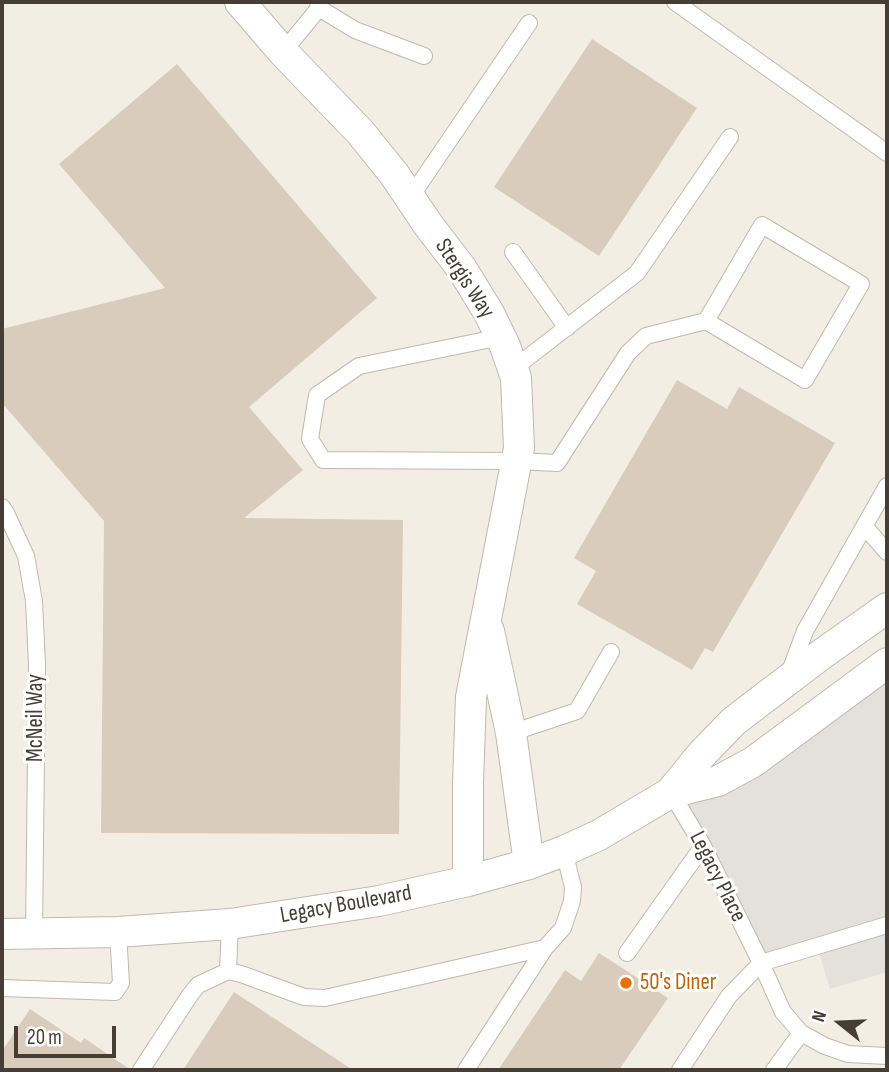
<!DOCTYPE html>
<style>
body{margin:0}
#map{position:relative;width:889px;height:1072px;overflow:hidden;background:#f3eee4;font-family:"Sofia Sans Condensed",sans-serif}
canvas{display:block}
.frame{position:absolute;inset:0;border:4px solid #463e34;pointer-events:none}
.north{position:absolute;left:805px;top:988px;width:70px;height:70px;-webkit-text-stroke:5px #fff;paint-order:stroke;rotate:288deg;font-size:19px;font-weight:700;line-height:28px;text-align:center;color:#463e34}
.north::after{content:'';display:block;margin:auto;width:24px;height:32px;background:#463e34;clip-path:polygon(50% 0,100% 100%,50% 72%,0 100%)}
.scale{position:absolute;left:14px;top:1026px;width:102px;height:32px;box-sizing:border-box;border:4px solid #463e34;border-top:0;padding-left:9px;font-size:21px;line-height:24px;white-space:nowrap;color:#463e34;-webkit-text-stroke:5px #fff;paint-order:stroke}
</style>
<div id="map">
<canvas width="889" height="1072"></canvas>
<div class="frame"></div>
<div class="north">N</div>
<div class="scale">20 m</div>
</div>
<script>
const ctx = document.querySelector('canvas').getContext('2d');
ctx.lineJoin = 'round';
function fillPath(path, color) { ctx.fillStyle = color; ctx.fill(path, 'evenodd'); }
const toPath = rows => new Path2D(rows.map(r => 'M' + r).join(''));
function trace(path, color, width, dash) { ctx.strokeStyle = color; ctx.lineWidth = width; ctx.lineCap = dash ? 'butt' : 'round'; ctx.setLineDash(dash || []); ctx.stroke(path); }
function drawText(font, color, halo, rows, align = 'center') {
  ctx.font = font + ' "Sofia Sans Condensed",sans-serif'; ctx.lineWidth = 6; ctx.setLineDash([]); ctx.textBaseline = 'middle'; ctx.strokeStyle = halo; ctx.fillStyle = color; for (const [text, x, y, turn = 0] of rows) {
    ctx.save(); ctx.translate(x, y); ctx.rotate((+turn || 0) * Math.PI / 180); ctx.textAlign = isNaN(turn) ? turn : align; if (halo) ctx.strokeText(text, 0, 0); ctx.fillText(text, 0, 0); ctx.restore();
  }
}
const parking = toPath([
 [887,663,887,972,830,989,817,946,761,963,679,806]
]);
const building = toPath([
 [592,39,697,108,599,256,494,187],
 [177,64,377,298,249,407,303,470,244,518,403,520,399,834,101,833,104,521,2,403,2,329,165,288,59,164],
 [677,380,727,409,739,387,835,443,713,652,705,648,692,670,577,604,596,571,574,558],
 [599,953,668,998,619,1070,498,1070,565,970,581,981],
 [234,992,353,1070,183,1070],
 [30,1009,81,1043,84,1038,131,1070,2,1070,2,1051]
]);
const lane = toPath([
 [318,2,319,8,355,30,424,56],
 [675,2,887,153],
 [283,52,319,8],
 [410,198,529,23],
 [513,252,567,328],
 [501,337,359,366,317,395,310,439,323,460,516,461,557,463,628,353,646,336,706,321,762,225,861,284,805,380,706,321],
 [513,369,637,273,730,137],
 [2,507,6,513,26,556,34,601,37,664,34,935],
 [865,527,887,552],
 [789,674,805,631,887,486],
 [511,733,577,711,611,652],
 [670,793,679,806,703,846,761,963,783,1012,801,1033,825,1046,848,1054,887,1056],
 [545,948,563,928,572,901,573,887,564,851],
 [627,953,703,846],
 [228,971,230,924],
 [2,988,115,992,121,983,118,932],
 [141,1070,190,995,198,985,228,971,241,974,304,997,325,998,545,948,466,1070],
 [680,1070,729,996,761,963,887,925],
 [774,1070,801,1033]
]);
const street = toPath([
 [240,2,283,52,361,133,394,174,429,226,462,269,489,313,505,346,516,378,519,448,471,697,468,783,468,881],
 [489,631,511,733,529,864],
 [670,793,701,755,734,721,822,654,887,608],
 [2,934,118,932,230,924,379,901,468,881,529,864,564,851,599,835,670,793,718,781,753,762,887,663]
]);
const markers = [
 [626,983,7,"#e8710a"]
];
const streetNames = [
 ["Stergis Way",464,279,57],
 ["McNeil Way",36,718,-90],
 ["Legacy Place",717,877,63],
 ["Legacy Boulevard",346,905,-10]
];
const foodNames = [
 ["50's Diner",640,983]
];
fillPath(parking, '#e4e1dd');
fillPath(building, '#d9ccbc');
trace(lane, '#c2b8aa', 18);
trace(street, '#c2b8aa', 32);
trace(lane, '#fff', 16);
trace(street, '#fff', 30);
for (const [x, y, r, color] of markers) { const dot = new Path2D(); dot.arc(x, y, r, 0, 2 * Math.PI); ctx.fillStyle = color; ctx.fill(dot); trace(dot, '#fff', 2.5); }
drawText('23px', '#463e34', '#fff', streetNames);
drawText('23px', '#c56008', '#fff', foodNames, 'left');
</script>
